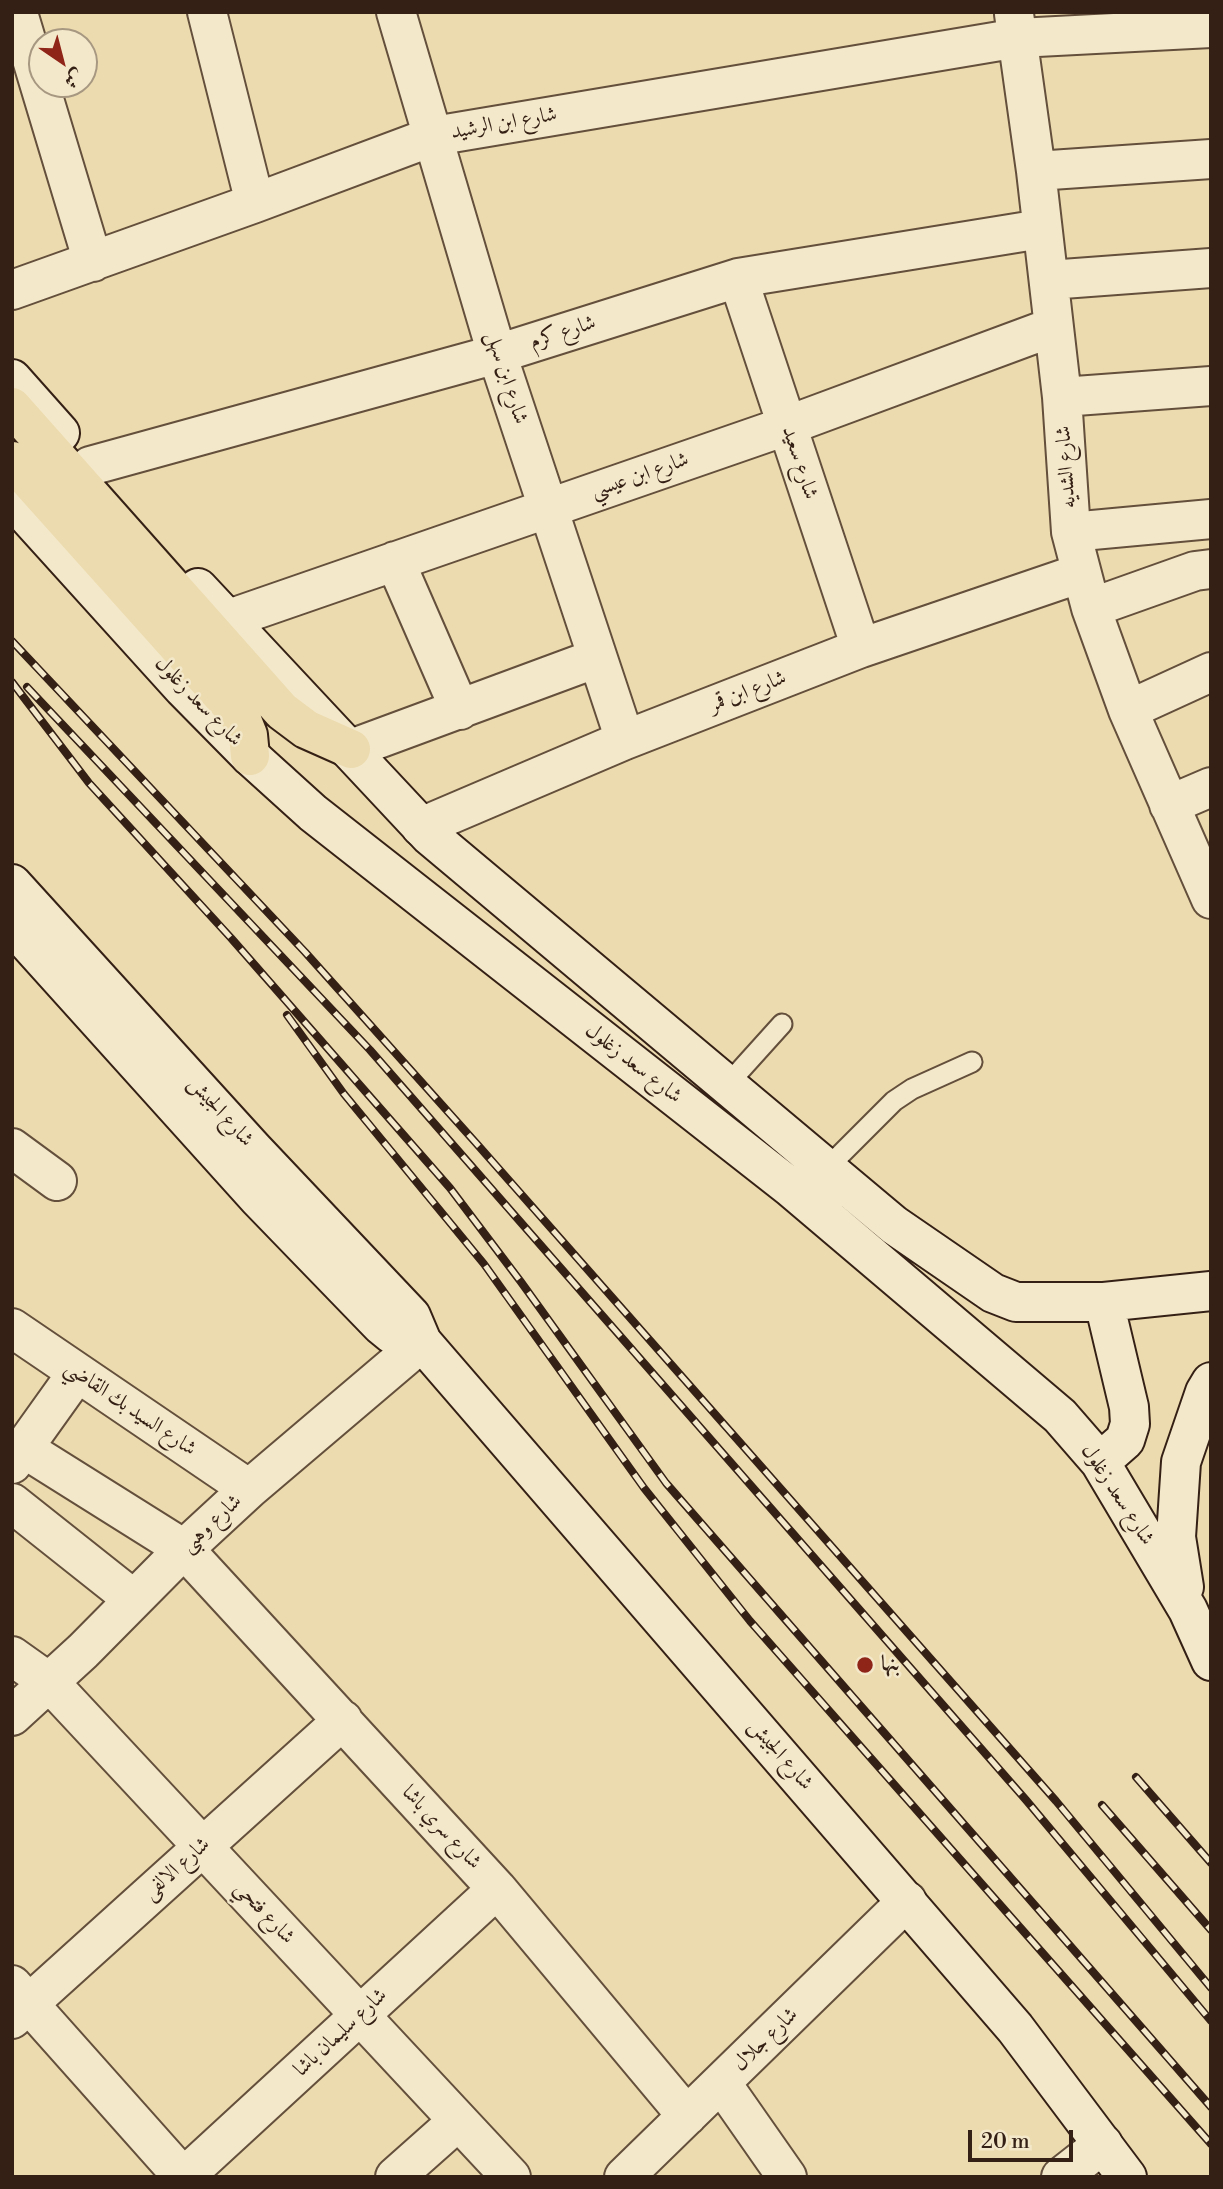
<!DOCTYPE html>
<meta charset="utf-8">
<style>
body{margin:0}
#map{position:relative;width:1223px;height:2189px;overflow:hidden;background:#ecdbae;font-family:"Libre Bodoni",Amiri,serif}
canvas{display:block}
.frame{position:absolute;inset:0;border:14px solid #352015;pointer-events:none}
.north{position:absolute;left:28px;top:28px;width:70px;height:70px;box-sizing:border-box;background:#f3e8ca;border:2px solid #a79882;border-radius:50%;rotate:145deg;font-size:19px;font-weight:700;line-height:28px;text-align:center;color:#352015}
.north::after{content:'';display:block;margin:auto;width:24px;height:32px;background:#8f2418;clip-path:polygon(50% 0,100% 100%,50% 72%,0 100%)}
.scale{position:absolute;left:968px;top:2130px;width:105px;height:32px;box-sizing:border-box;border:4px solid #352015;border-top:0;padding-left:9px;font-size:21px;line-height:24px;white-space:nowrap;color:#352015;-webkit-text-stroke:5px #f3e8ca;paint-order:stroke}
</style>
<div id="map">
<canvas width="1223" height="2189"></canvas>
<div class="frame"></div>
<div class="north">ش</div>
<div class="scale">20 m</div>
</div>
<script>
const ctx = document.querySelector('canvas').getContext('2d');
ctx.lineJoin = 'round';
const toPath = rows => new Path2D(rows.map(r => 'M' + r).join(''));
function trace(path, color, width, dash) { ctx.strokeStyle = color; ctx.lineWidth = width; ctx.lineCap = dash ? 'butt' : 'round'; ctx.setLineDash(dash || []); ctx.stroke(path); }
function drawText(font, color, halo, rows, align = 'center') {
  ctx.font = font + ' "Libre Bodoni",Amiri,serif'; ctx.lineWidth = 5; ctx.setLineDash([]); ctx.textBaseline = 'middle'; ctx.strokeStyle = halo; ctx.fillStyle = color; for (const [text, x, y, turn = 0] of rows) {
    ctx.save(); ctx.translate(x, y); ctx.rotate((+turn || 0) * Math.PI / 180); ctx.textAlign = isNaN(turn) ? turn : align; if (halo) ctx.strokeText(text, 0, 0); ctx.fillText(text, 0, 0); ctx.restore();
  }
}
const lane = toPath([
 [727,1085,782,1024],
 [827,1168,894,1101,912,1089,972,1062]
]);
const street = toPath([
 [207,12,255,203],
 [396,12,497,354,625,740],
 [18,13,93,262],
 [1014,14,1036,171,1062,397,1071,532,1091,608,1128,710,1211,899],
 [1036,171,1211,159],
 [738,278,861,648],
 [1049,280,1211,268],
 [12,290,255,203,434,136,1018,38,1211,28],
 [1062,397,1211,386],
 [90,466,497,354,738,278,1041,229],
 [1071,532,1211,519],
 [395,561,460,710],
 [1091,608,1195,571,1211,569],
 [226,620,786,426,1053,327],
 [1128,710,1211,672],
 [351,749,597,658],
 [1169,805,1211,787],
 [421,827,625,740,861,648,1081,573],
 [12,1148,57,1181],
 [12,1328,249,1489],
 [23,1448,184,1549,497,1889,687,2116],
 [12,1464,77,1373],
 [12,1503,133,1599],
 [12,1656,50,1683,511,2177],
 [12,1716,83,1651,184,1549,249,1489,422,1342],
 [12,1985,183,2177],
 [12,2019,343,1720],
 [722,2084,787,2177],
 [184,2177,497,1889],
 [395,2177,458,2121],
 [624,2177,907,1901],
 [1061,2177,1103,2144]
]);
const secondary = toPath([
 [12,379,60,433],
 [12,499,183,688,250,756,313,813,790,1187,1060,1416,1100,1462,1188,1610,1211,1661],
 [198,588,430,836,894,1225,993,1293,1016,1302,1104,1302,1211,1291],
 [12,884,253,1149,411,1316,422,1342,1015,2028,1127,2177],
 [12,925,259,1199,381,1325,392,1334,406,1340,422,1342],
 [1100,1462,1125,1440,1130,1424,1129,1407,1104,1302],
 [1184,1587,1176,1537,1181,1462,1205,1392,1211,1382]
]);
const highway = toPath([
 [12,407,282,711,306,729,351,749],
 [12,461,227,701,242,720,248,735,250,756]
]);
const rail = toPath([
 [12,641,305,952,476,1143,1056,1801,1211,1988],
 [12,682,89,783,231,938,450,1188,521,1282,666,1483,1211,2107],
 [27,687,370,1050,1026,1800,1211,2021],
 [287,1015,344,1094,484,1264,644,1488,750,1621,1211,2144],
 [1136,1777,1211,1863],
 [1102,1805,1211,1930]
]);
const markers = [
 [865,1665,9,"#8f2418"]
];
const streetNames = [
 ["شارع ابن الرشيد",504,124,-10],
 ["شارع كرم",563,333,-18],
 ["شارع ابن سهل",506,378,72],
 ["شارع سعيد",799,463,72],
 ["شارع الشديه",1067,467,-94],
 ["شارع ابن عيسي",640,476,-19],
 ["شارع ابن قمر",748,692,-21],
 ["شارع سعد زغلول",198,702,46],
 ["شارع سعد زغلول",633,1064,38],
 ["شارع الجيش",220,1112,48],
 ["شارع السيد بك القاضي",130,1409,34],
 ["شارع سعد زغلول",1117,1495,57],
 ["شارع وهبى",212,1524,-43],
 ["شارع الجيش",780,1755,49],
 ["شارع سري باشا",441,1828,47],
 ["شارع الالفى",177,1869,-42],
 ["شارع فتحي",264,1913,47],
 ["شارع سليمان باشا",341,2033,-43],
 ["شارع جلال",766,2040,-44]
];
const poiNames = [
 ["بنها",881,1665]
];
trace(lane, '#634f3b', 23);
trace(street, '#634f3b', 42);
trace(secondary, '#352015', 42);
trace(highway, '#352015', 42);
trace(lane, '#f3e8ca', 19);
trace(street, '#f3e8ca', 38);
trace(secondary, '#f3e8ca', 38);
trace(highway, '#ecdbae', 38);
trace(rail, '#352015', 8);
trace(rail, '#f3e8ca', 5, [16]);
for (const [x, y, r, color] of markers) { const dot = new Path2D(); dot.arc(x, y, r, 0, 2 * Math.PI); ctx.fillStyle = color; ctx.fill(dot); trace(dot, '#f3e8ca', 2.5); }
drawText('21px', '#352015', '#f3e8ca', streetNames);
drawText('bold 21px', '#352015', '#f3e8ca', poiNames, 'left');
</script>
